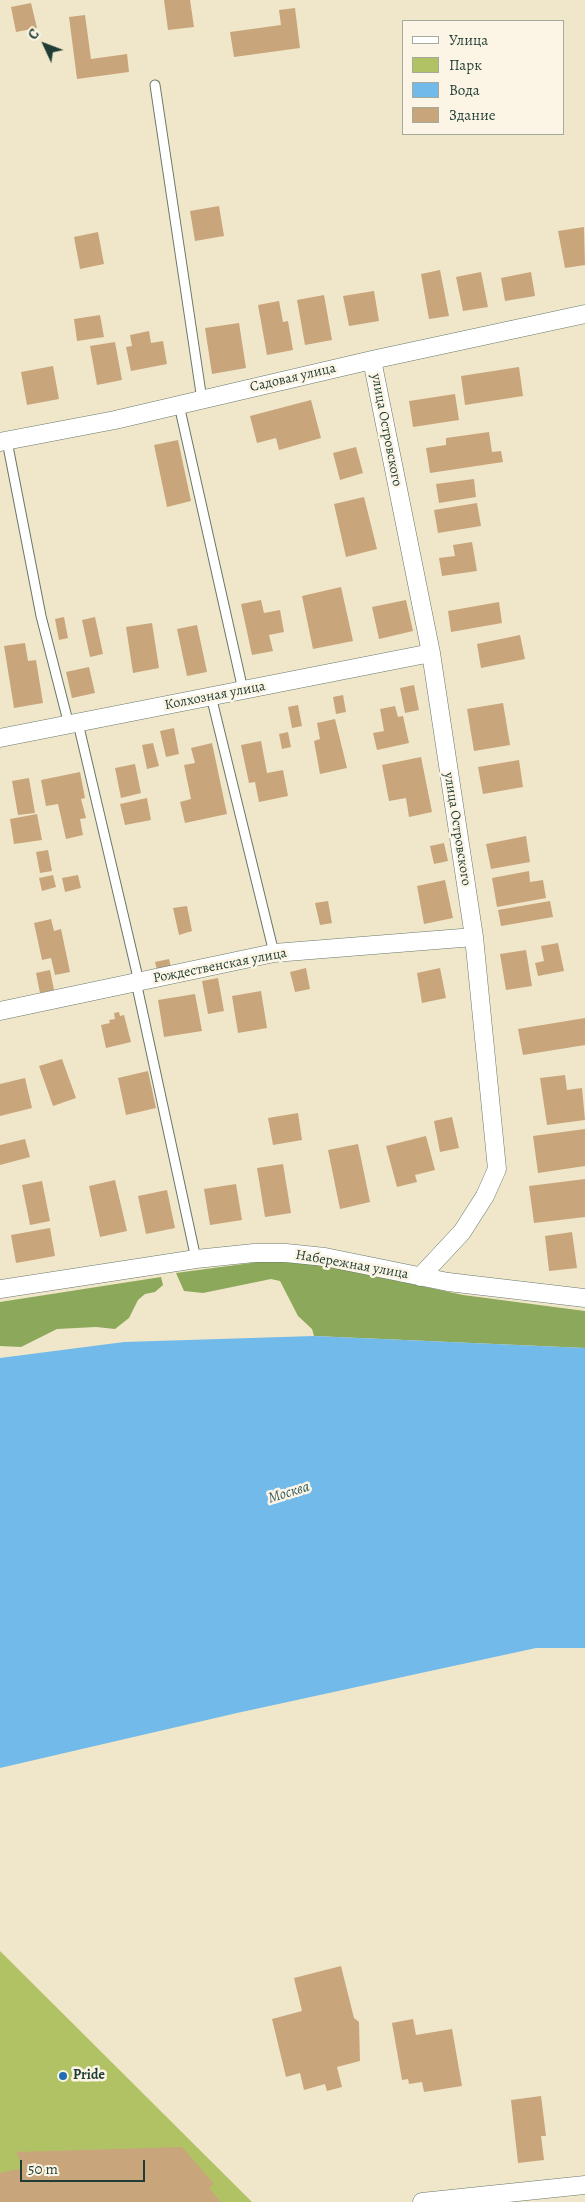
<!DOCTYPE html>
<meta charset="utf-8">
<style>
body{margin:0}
#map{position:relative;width:585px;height:2202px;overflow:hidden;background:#f0e7ca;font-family:Alegreya,serif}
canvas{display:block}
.legend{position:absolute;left:402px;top:20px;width:162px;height:115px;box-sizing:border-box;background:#fcf5e5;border:1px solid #a4ab9e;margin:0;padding:6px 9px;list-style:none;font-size:15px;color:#1f3d34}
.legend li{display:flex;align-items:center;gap:10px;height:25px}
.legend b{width:25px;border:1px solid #a4ab9e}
.north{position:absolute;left:20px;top:20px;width:50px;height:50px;-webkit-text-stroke:4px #fcf5e5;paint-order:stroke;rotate:313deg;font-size:14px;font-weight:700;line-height:20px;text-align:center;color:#1f3d34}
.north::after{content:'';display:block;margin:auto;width:18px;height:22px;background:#1f3d34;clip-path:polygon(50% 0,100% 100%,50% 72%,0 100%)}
.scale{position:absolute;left:20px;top:2160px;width:125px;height:22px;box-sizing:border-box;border:2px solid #1f3d34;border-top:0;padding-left:6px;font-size:15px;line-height:18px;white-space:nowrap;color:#1f3d34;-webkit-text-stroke:4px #fcf5e5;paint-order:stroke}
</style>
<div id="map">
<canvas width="585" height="2202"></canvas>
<ul class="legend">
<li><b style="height:6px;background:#fff"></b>Улица</li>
<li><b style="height:14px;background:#b1c265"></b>Парк</li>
<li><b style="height:14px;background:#72baea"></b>Вода</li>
<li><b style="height:14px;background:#c9a57b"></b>Здание</li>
</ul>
<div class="north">С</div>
<div class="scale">50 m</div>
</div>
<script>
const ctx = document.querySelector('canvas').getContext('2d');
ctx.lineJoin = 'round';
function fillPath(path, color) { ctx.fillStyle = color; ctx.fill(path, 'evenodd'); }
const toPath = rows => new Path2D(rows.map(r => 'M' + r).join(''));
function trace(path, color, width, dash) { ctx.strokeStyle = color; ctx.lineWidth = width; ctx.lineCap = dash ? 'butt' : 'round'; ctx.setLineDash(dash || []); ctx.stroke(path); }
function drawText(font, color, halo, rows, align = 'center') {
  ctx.font = font + ' Alegreya,serif'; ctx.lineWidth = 5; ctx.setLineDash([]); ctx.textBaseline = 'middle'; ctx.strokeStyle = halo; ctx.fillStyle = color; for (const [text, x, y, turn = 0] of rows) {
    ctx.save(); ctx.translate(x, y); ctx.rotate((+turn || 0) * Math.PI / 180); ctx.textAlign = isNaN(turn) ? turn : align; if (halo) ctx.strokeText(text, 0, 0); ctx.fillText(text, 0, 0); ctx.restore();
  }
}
const green = toPath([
 [0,1951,252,2202,0,2202]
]);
const forest = toPath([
 [266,1261,323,1265,463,1295,585,1311,585,1348,314,1336,312,1329,298,1316,280,1281,271,1279,203,1293,184,1291,176,1273],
 [161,1277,163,1285,155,1292,145,1294,138,1300,129,1318,115,1329,96,1327,57,1329,21,1347,0,1346,0,1302]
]);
const water = toPath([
 [314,1336,585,1348,585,1648,536,1648,237,1713,0,1768,0,1358,124,1342]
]);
const building = toPath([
 [164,0,190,0,194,27,168,30],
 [31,3,37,28,16,32,11,7],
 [295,8,300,48,234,57,230,32,281,25,279,10],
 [85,15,91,59,127,54,129,72,77,79,69,17],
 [219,206,224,236,195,241,190,211],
 [584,227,585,265,565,268,558,231],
 [98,232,104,264,80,269,74,237],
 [440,270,449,316,429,319,421,274],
 [481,272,488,307,463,311,456,277],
 [531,272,535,296,505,301,501,278],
 [374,291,379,321,349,326,343,296],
 [324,295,332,340,305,345,297,300],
 [279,301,283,322,288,321,293,350,267,355,258,305],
 [100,315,104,337,77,341,74,319],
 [239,323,246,368,212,374,205,328],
 [149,331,151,343,163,341,167,364,131,371,126,347,132,346,130,335],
 [115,342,122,380,97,385,90,346],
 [53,366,59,399,27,405,21,372],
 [519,367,523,396,465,405,461,376],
 [455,394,459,420,413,427,409,401],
 [311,400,321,438,279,450,276,438,257,443,250,416],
 [489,432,492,452,501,451,503,462,430,473,426,448,446,445,446,438],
 [178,440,191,501,167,507,154,445],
 [356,447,363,473,340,480,333,453],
 [474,479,476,497,439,503,436,484],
 [364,497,377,549,346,557,334,504],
 [477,503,481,526,438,533,434,510],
 [472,542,477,571,442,576,439,558,455,556,453,545],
 [341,587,353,641,313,649,302,596],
 [261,600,264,613,280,610,284,632,269,635,273,651,252,655,241,604],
 [406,600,413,631,379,639,372,607],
 [499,602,502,623,451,632,448,611],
 [64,617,68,638,59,640,55,619],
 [95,617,103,654,90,657,82,620],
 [152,623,159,668,133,673,126,627],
 [197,625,207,672,187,676,177,629],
 [520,635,525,659,481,668,477,644],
 [25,643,28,661,36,660,43,703,14,708,4,646],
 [89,667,95,693,72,698,66,672],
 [414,685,419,710,405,713,400,688],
 [343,695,346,712,336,714,333,697],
 [503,703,510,745,474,751,467,709],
 [298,705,302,726,292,728,288,707],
 [395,706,398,717,403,716,409,743,377,750,373,733,384,731,380,709],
 [335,719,347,768,320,774,314,741,320,739,317,723],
 [174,728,179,754,166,757,160,731],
 [288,732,291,747,282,749,279,734],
 [261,741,267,773,283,770,288,796,259,802,255,782,249,783,241,745],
 [153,743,159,766,147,769,142,745],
 [212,743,227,814,185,823,180,802,191,799,184,765,195,763,191,748],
 [421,757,432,812,409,817,406,798,389,801,382,765],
 [519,760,523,787,483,794,478,767],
 [135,764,141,793,121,798,115,768],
 [80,772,85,798,81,799,86,818,80,819,83,835,66,839,58,804,46,806,41,780],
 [29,778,35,813,18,815,12,781],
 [147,798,151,820,125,825,120,804],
 [37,814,42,840,14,844,10,819],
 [526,836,530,862,491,869,486,844],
 [444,843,448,861,434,864,430,846],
 [48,850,52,871,40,873,36,852],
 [529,871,530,882,543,880,546,898,497,907,492,878],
 [53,875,56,887,42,891,39,878],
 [78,875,81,888,65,892,62,878],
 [445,880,453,918,424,924,417,886],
 [328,901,332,923,320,925,315,903],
 [550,901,553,917,501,926,498,910],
 [187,906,192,931,179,935,173,908],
 [51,919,54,931,61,929,70,972,55,975,51,958,42,960,34,923],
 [558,943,564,971,538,976,535,963,544,961,541,946],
 [526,950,532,986,506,990,500,954],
 [169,959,171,967,157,970,155,962],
 [306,968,310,989,295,992,290,972],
 [440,968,446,998,422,1003,417,973],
 [50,970,54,990,40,993,36,973],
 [218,978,224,1011,208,1014,202,981],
 [261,991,267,1028,238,1033,232,996],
 [195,994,202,1031,164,1037,158,1000],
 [119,1012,120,1016,124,1015,131,1042,106,1048,101,1025,110,1023,109,1020,115,1019,114,1013],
 [585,1018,585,1045,523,1055,518,1029],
 [62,1059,76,1098,53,1106,39,1066],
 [148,1071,156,1108,126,1115,118,1078],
 [565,1075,567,1090,582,1088,585,1120,547,1125,540,1078],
 [25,1078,32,1108,0,1116,0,1084],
 [298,1113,302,1140,273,1145,268,1118],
 [452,1117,459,1148,440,1152,434,1121],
 [585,1129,585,1166,538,1173,533,1136],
 [426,1136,435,1170,415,1175,417,1182,397,1187,386,1146],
 [25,1139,30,1157,0,1165,0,1145],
 [358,1144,370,1202,340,1209,328,1150],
 [283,1164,291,1213,265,1217,257,1168],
 [585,1179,585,1217,534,1223,529,1186],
 [115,1180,127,1231,100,1237,89,1186],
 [42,1181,50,1221,30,1225,22,1185],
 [236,1184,242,1220,210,1225,204,1189],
 [167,1190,175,1228,146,1234,138,1196],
 [50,1228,55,1256,16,1263,11,1235],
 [572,1232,577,1268,549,1271,545,1236],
 [341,1966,354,2018,359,2022,360,2061,337,2067,342,2087,327,2091,325,2084,304,2090,300,2073,286,2077,272,2019,302,2011,294,1978],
 [413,2019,416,2035,452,2029,462,2086,424,2092,422,2082,409,2084,408,2079,402,2080,392,2023],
 [541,2096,546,2136,541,2136,544,2160,518,2163,511,2100],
 [182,2147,214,2184,209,2188,221,2202,0,2202,0,2173,24,2168,16,2152]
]);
const service = toPath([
 [155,85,202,400],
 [179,405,243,690],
 [7,441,41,616,69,725],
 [211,696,274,953],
 [78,723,139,982,138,991,196,1259]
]);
const minor = toPath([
 [372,360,431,653,474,937,497,1169,485,1196,462,1232,420,1277],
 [0,442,115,420,372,360,585,314],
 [0,738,431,653],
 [0,1011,274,953,474,937],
 [0,1289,196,1259,254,1253,286,1253,325,1257,448,1282,585,1298],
 [422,2202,585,2185]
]);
const markers = [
 [63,2076,5,"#1f6fb2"]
];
const streetNames = [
 ["Садовая улица",293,378,-13],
 ["улица Островского",386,430,79],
 ["Колхозная улица",215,696,-11],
 ["улица Островского",457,829,81],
 ["Рождественская улица",220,966,-11],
 ["Набережная улица",352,1265,10]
];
const poiNames = [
 ["Pride",73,2076]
];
const waterNames = [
 ["Москва",289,1493,-17]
];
fillPath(green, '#b1c265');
fillPath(forest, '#8ca85a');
fillPath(water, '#72baea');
fillPath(building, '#c9a57b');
trace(service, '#687868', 11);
trace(minor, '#687868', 19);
trace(service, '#fff', 9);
trace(minor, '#fff', 18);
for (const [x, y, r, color] of markers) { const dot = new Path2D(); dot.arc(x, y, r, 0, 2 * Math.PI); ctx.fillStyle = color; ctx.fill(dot); trace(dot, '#fcf5e5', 2); }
drawText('14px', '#1f3d34', '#fcf5e5', streetNames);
drawText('bold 14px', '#1f3d34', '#fcf5e5', poiNames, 'left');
drawText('italic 15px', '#345c62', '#fcf5e5', waterNames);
</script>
